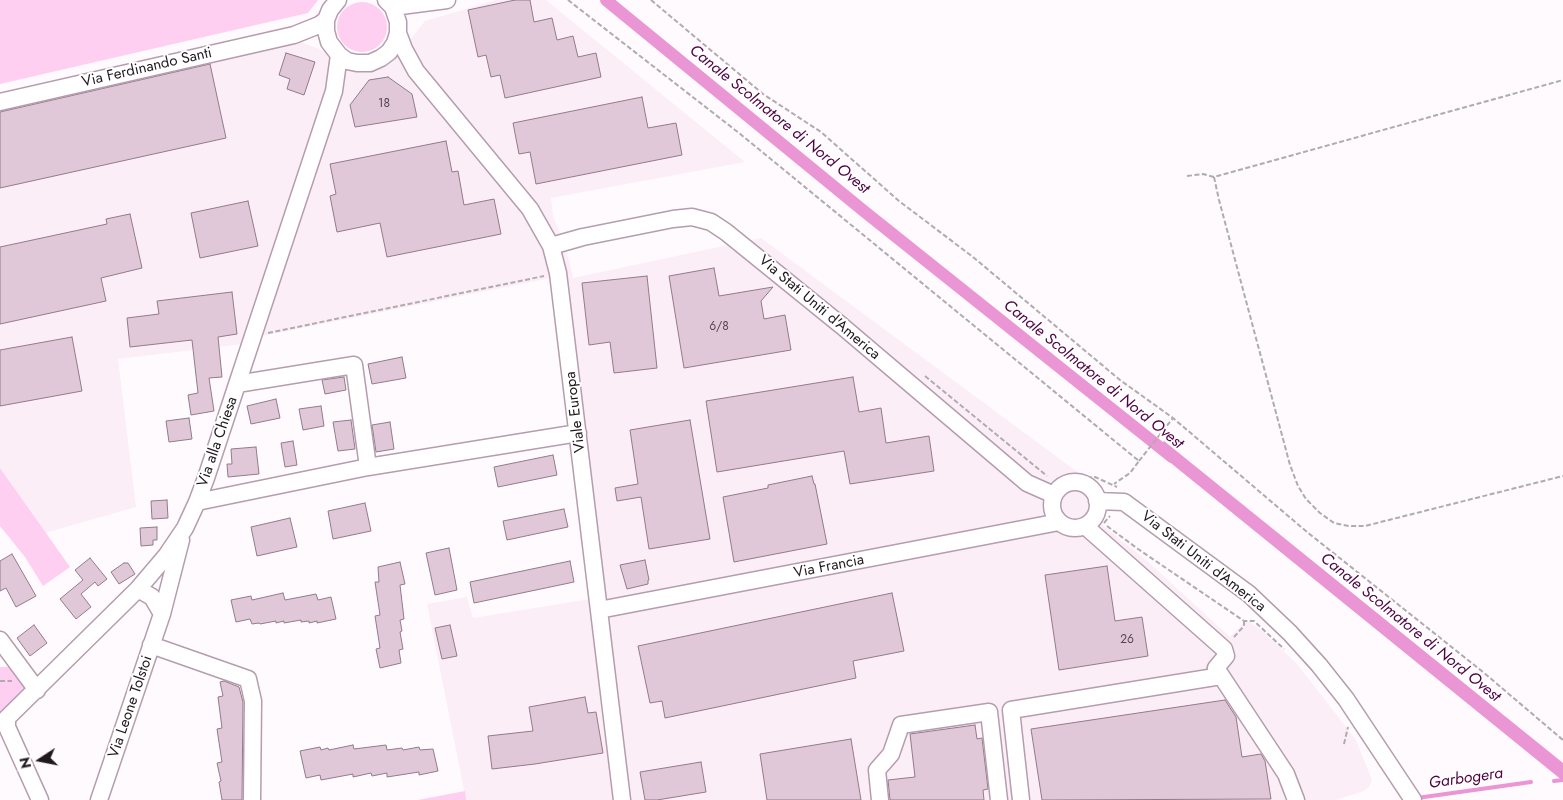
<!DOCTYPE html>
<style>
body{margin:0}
#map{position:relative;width:1563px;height:800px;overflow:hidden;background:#fffafd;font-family:Jost,sans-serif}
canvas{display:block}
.north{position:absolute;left:15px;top:735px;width:50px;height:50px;-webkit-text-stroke:4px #fff;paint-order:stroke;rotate:259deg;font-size:14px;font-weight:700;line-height:20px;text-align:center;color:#21181e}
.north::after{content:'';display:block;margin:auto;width:18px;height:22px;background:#21181e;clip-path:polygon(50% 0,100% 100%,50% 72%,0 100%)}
</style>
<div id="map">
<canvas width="1563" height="800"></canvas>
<div class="north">N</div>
</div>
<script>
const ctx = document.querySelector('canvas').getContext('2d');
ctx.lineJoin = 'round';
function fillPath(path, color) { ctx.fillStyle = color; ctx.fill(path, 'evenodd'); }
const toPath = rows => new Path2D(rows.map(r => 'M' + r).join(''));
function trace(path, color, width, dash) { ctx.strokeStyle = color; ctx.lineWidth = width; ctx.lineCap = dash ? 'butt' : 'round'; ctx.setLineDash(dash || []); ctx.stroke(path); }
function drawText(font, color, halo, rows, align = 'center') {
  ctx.font = font + ' Jost,sans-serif'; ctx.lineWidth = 4; ctx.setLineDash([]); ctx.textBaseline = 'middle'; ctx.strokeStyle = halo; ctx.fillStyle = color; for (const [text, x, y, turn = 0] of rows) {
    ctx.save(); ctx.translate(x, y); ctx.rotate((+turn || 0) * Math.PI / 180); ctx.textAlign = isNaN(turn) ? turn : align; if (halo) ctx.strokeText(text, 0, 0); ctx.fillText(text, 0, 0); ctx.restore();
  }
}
const built = toPath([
 [496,0,546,0,745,162,551,198,553,217,561,236,569,260,573,278,761,238,1095,485,1094,510,1097,521,1145,559,1230,637,1247,620,1265,633,1298,665,1356,740,1372,780,1369,787,1364,791,1336,800,466,800,427,604,467,597,473,618,596,598,556,277,257,337,243,344,118,359,136,507,45,533,0,468,0,111,301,42,368,69,397,56,425,21]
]);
const green = toPath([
 [0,0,318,0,308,13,0,84],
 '337 27a25 25 0 1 1 50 0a25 25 0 1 1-50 0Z',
 [0,468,70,567,43,586,25,557,0,526],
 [0,667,14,667,30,692,0,717],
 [465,791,466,800,418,800]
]);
const water = toPath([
 [1164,441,1563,763,1563,781,1156,451]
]);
const stream = toPath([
 [1554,781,1563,780],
 [1417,798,1531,782]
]);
const canal = toPath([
 [606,0,865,212,1172,457]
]);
const building = toPath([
 [515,0,530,0,534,22,552,18,557,40,573,36,578,57,596,53,601,77,505,98,500,75,491,77,486,55,478,57,468,10,515,0],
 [286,53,315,62,304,95,287,89,290,79,279,75,286,53],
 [210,64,226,138,0,188,0,112,210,64],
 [388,77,412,94,417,117,355,127,350,105,369,80,388,77],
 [642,97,648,128,676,123,682,155,536,184,530,152,519,154,513,123,642,97],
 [446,141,452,172,458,171,464,205,494,199,501,234,387,257,380,223,337,232,330,196,336,194,330,164,446,141],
 [248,201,258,246,200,258,191,213,248,201],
 [130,214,142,268,101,278,106,301,0,324,0,247,107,224,106,219,130,214],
 [714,268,719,296,773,287,761,301,764,319,785,315,791,350,684,368,669,276,714,268],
 [647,276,657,368,614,373,610,342,589,345,582,283,647,276],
 [232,292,237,334,218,337,222,377,209,378,214,411,191,415,188,395,198,393,192,340,130,347,127,318,159,314,157,301,232,292],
 [72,337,82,391,0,406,0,350,72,337],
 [402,357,406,378,372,384,368,364,402,357],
 [344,377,346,390,325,394,322,380,344,377],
 [853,377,859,412,881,408,886,443,929,436,934,471,850,484,844,451,717,472,706,401,853,377],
 [276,399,280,418,251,424,247,406,276,399],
 [321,406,324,426,303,430,299,409,321,406],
 [189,418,192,439,169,442,166,421,189,418],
 [351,420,355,449,338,451,333,422,351,420],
 [690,420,710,539,649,549,641,497,617,501,615,488,638,484,630,430,690,420],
 [390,422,394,449,376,452,372,425,390,422],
 [293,441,297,465,285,467,281,443,293,441],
 [256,447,259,474,228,477,227,464,232,464,231,449,256,447],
 [553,455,557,475,498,487,494,467,553,455],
 [812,476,814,484,815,484,827,544,734,562,723,497,768,488,768,485,812,476],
 [167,500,168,518,152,519,151,501,167,500],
 [365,503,371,531,333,539,328,511,365,503],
 [564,509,568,527,507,540,503,521,564,509],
 [290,518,297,547,257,556,251,527,290,518],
 [157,527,157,540,153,540,153,545,141,546,140,528,157,527],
 [449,548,457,590,435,595,426,553,449,548],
 [12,554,36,596,16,607,6,588,0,591,0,561,12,554],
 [90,558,107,579,98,586,95,582,81,594,91,607,76,619,60,599,83,580,75,570,90,558],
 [645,560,649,580,648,580,648,584,627,589,620,565,645,560],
 [570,561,574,582,474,603,470,582,570,561],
 [400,562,405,584,400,585,404,619,400,620,402,631,400,632,403,649,399,650,401,663,380,668,376,649,380,648,375,616,380,615,375,582,379,582,378,567,400,562],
 [124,563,128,563,135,574,119,584,111,572,124,563],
 [1107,566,1115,621,1142,617,1148,656,1059,670,1045,575,1107,566],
 [283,593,285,600,316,594,318,600,331,597,336,619,317,623,317,621,309,623,309,621,301,622,301,620,284,623,284,621,276,623,276,621,260,624,259,623,252,624,250,619,236,622,231,600,251,596,252,600,283,593],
 [892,593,904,651,853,661,856,678,665,718,662,701,650,703,638,646,892,593],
 [34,625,47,643,30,656,17,638,34,625],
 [450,625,457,656,442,659,435,628,450,625],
 [224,681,239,687,243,702,242,800,222,800,219,782,221,781,217,763,222,762,217,729,222,728,218,697,223,696,220,682,224,681],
 [585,697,588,713,596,712,603,753,535,764,492,769,488,736,533,731,529,707,585,697],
 [1225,700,1236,717,1242,757,1261,754,1265,761,1271,799,1042,800,1031,729,1225,700],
 [975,725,977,739,982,738,988,789,983,790,984,800,890,800,888,780,915,777,910,734,975,725],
 [851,739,861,800,767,800,760,754,851,739],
 [353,745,354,749,386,745,387,750,402,748,403,750,419,747,420,750,433,749,438,771,419,775,419,772,387,777,387,773,372,776,371,773,353,777,353,774,321,780,320,775,306,778,300,751,320,747,321,750,328,748,329,750,353,745],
 [701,762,706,792,657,800,645,800,640,772,701,762]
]);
const path = toPath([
 [568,0,739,133,1139,461,1130,473,1114,484],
 [651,0,763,94,821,132,899,201,973,257,1120,380,1173,418,1307,532,1483,672,1563,740],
 [1187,176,1203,174,1214,177,1563,80],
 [1214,177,1219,200,1290,465,1298,486,1306,499,1320,513,1334,523,1349,526,1365,526,1563,476],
 [268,333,544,276],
 [925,376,1047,476],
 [1139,461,1173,418],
 [1057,481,1075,477,1095,477,1117,487],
 [1104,523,1110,516],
 [1107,526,1138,549,1244,621,1254,621,1284,649],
 [1234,637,1244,626,1244,621],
 [0,681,12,681],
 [1344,744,1348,727]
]);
const minor = toPath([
 [338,0,330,10,326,20,326,31,329,42,339,55,347,61,357,63,370,63,381,58,389,52,395,43,398,33,398,22,393,7,386,0],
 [393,7,447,0],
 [398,33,404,49,416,71,530,209,551,246,558,273,622,800],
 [0,102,294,35,319,25,326,20],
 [551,246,583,237,673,219,692,217,711,222,726,232,842,326,1027,483,1054,495],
 [237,384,354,365,368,467],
 '1052 505a23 23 0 1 1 46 0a23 23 0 1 1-46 0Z',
 [1097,501,1124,502,1249,594,1290,633,1319,665,1346,699,1413,800],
 [197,502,368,467,578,433],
 [1085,526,1224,649,1226,656,1216,668,1286,774,1296,800],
 [138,589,152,597,162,614],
 [599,610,1059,522],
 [0,640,37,690],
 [151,645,248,679,253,701,252,800],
 [40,800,7,727,7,718,138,589,166,556,185,528,197,502,206,478,334,91,339,55],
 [99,800,162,614,181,540],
 [880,800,877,770,891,754,901,725,989,712,999,800],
 [1021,800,1011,710,1221,676]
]);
const numberNames = [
 ["18",384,104],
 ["6/8",719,327],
 ["26",1127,640]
];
const streetNames = [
 ["Via Ferdinando Santi",147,68,-13],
 ["Via Stati Uniti d'America",819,308,40],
 ["Viale Europa",576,412,-97],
 ["Via alla Chiesa",218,442,-71],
 ["Via Stati Uniti d'America",1203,562,38],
 ["Via Francia",829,567,-11],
 ["Via Leone Tolstoi",131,707,-71]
];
const waterNames = [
 ["Canale Scolmatore di Nord Ovest",779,120,39],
 ["Canale Scolmatore di Nord Ovest",1093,375,39],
 ["Canale Scolmatore di Nord Ovest",1410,628,39],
 ["Garbogera",1466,779,-8]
];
fillPath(built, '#fceef7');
fillPath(green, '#fecff0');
fillPath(water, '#ea95d4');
trace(stream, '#ea95d4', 4);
trace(canal, '#ea95d4', 12);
fillPath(building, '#e1c8d9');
trace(building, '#927b8b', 1);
trace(minor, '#b59dae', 19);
trace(path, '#b1abaf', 2, [5, 2.5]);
trace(minor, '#fff', 16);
drawText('12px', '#51444d', null, numberNames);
drawText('15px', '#21181e', '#fff', streetNames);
drawText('italic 16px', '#510344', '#fff', waterNames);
</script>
